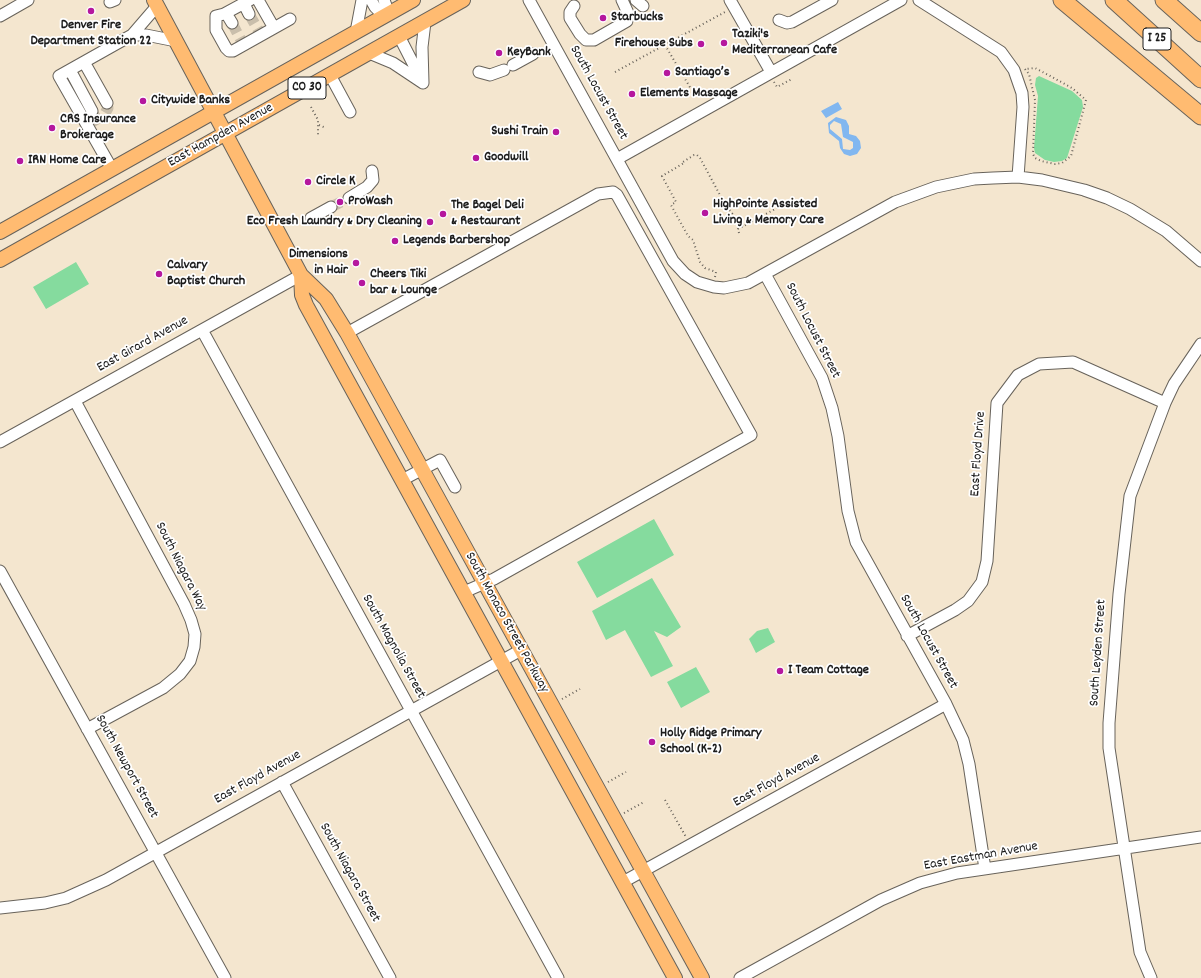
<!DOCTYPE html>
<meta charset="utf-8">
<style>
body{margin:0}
canvas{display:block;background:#f4e6cf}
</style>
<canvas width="1201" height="978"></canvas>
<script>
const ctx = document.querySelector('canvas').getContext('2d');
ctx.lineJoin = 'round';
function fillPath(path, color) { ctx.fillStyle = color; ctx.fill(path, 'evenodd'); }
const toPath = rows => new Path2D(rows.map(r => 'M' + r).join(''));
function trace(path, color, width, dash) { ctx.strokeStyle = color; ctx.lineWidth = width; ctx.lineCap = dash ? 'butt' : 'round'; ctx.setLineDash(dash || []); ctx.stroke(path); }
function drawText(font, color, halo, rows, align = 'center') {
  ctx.font = font + ' Dekko,sans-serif'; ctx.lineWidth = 3.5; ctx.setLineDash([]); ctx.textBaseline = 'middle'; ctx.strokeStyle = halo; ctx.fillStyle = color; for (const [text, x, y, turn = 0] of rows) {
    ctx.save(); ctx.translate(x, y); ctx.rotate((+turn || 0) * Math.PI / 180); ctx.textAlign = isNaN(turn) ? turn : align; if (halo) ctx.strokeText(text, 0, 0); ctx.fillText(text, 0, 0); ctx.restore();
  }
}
const green = toPath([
 [1039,76,1072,91,1082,100,1083,107,1067,158,1062,161,1054,162,1045,160,1035,153,1034,148,1038,96,1035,85,1036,78],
 [76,262,89,284,46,309,33,287],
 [654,519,674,555,597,598,577,562],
 [652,578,681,627,667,637,654,631,673,666,651,677,625,630,606,640,592,611],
 [768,628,775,642,756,653,749,639,757,631],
 [696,667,710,692,681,708,667,682]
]);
const water = toPath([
 [838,102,842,109,826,118,821,111],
 [836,117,846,120,849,126,849,134,856,136,860,141,861,148,857,154,850,156,844,154,840,148,839,141,829,133,828,123],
 [834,121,841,124,843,137,853,142,853,148,850,150,843,149,842,139,830,129,830,125]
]);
const minorTunnel = toPath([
 [249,14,260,33],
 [232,23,242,42],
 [92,122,104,115,108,108,107,103],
 [331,207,349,198]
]);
const path = toPath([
 [665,45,691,89],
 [1025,69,1029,74,1035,100,1033,154,1035,158,1041,161,1055,164,1062,163,1071,156,1086,100,1072,88,1052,77,1035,68,1026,69],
 [615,72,725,12],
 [774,82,777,87,792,79],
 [311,107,318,120,318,135],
 [319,125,326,128],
 [727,207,743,227],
 [786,223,798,216],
 [739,233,738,229,790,201],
 [715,277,716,272,705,268,700,262,693,240,688,236,671,205,676,202,662,176,684,163,683,162,694,155,697,155,700,158,720,195],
 [562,699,580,689],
 [608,782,626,772],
 [665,800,686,837],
 [624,813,644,802]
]);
const minor = toPath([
 [250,0,224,14,216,16,216,30,226,48,229,51,233,51,290,19],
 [258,0,274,28],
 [371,0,375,7,384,16],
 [384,0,389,14],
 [529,0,673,261,685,274,697,282,714,287,724,288,748,283,895,202,936,187,974,179,993,178,1018,177,1042,180,1084,190,1107,198,1130,209,1166,231,1201,261],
 [636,0,643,6],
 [730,0,771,72],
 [919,0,1001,52,1014,70,1022,93,1023,107,1018,177],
 [110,2,115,0],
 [244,4,249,14],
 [574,6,570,12,570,18,580,34,586,40,594,40,627,21,628,13,622,0],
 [226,13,232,23],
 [0,16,28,0],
 [779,20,787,23,792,22,832,0],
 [356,32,362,0],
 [132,35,146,35,176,41],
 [399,36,421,79],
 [369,53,393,63,423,83],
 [84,62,107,103],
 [513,65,533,54],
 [70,70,92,111],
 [479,72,490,75,504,70],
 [330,75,350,112],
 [423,83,422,47,425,22],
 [617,159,901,0],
 [112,169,59,76,132,35,157,6],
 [349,198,367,187,373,180,372,171],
 [311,218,331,207],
 [765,274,822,378,832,408,838,436,848,511,856,542,946,704,963,740,969,764,985,869],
 [202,330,558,978],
 [347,333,598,194,613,192,617,195,751,435,494,579,464,592],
 [75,401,184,604,191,620,195,634,194,647,190,661,180,674,163,688,87,729],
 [0,442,301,275],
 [402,480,440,460,455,487],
 [0,571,225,978],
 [907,636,955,610,968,601,982,582,987,561,997,403,1018,375,1039,364,1073,362,1165,403],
 [282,782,390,978],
 [623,882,946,704],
 [0,908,45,903,66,898,106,880,521,650],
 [740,978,881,900,920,883,957,873,1201,837],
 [1151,978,1140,952,1109,748,1109,723,1119,594,1130,496,1165,403,1174,384,1201,344]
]);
const major = toPath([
 [154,0,301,275,326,299,347,333,702,978],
 [0,232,413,0],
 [0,260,463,0],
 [301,275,302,295,306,305,675,978]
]);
const highway = toPath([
 [1062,0,1201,116],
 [1114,0,1201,79],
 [1164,0,1201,33]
]);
const markers = [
 [91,11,4,"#b5179e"],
 [603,18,4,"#b5179e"],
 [724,43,4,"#b5179e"],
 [701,44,4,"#b5179e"],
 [499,53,4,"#b5179e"],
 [667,73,4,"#b5179e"],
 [632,94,4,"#b5179e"],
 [143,101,4,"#b5179e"],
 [52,128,4,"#b5179e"],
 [556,132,4,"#b5179e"],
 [476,158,4,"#b5179e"],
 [20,161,4,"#b5179e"],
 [308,182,4,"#b5179e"],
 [340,202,4,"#b5179e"],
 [705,213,4,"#b5179e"],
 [443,214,4,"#b5179e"],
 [430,222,4,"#b5179e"],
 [395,241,4,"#b5179e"],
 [356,263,4,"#b5179e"],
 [159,274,4,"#b5179e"],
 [362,283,4,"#b5179e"],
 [780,671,4,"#b5179e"],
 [652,742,4,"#b5179e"]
];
const shields = [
 [1157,39,28],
 [307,88,38]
];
const shieldNames = [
 ["I 25",1157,39],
 ["CO 30",307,88]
];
const poiNames = [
 ["Starbucks",611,18],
 ["Denver Fire",91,26,"center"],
 ["Department Station 22",91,42,"center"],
 ["Taziki's",732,35],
 ["Mediterranean Cafe",732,51],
 ["Firehouse Subs",693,44,"right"],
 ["KeyBank",507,53],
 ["Santiago’s",675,73],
 ["Elements Massage",640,94],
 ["Citywide Banks",151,101],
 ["CRS Insurance",60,120],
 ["Brokerage",60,136],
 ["Sushi Train",548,132,"right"],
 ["Goodwill",484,158],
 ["IRN Home Care",28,161],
 ["Circle K",316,182],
 ["ProWash",348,202],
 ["HighPointe Assisted",713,205],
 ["Living & Memory Care",713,221],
 ["The Bagel Deli",451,206],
 ["& Restaurant",451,222],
 ["Eco Fresh Laundry & Dry Cleaning",422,222,"right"],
 ["Legends Barbershop",403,241],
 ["Dimensions",348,255,"right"],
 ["in Hair",348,271,"right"],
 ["Calvary",167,266],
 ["Baptist Church",167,282],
 ["Cheers Tiki",370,275],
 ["bar & Lounge",370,291],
 ["I Team Cottage",788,671],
 ["Holly Ridge Primary",660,734],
 ["School (K-2)",660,750]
];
const streetNames = [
 ["South Locust Street",598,93,61],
 ["East Hampden Avenue",221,136,-29],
 ["South Locust Street",812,331,63],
 ["East Girard Avenue",143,345,-29],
 ["East Floyd Drive",979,454,-86],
 ["South Niagara Way",180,567,63],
 ["South Monaco Street Parkway",506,623,61],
 ["South Locust Street",928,642,61],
 ["South Magnolia Street",393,647,61],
 ["South Leyden Street",1099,653,-86],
 ["South Newport Street",126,767,61],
 ["East Floyd Avenue",258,778,-29],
 ["East Floyd Avenue",777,781,-29],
 ["East Eastman Avenue",981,857,-10],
 ["South Niagara Street",349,873,61]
];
fillPath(green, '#85db9e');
fillPath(water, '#81b7f0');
trace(minorTunnel, '#c9beab', 11, [11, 5.5]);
trace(minor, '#68635b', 13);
trace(major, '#68635b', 16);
trace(highway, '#68635b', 19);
trace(path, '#68635b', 2, [1, 3]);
trace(minor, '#fff', 11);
trace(major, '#ffbb71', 14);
trace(highway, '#ffbb71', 17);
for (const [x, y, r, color] of markers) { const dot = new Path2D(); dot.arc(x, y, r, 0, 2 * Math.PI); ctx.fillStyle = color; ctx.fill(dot); trace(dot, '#fff', 1.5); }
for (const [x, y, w] of shields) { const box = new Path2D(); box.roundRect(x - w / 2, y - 11, w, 22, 3); ctx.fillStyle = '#fff'; ctx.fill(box); trace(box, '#1c1c1c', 1); }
drawText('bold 13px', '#1c1c1c', null, shieldNames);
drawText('bold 14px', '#1c1c1c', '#fff', poiNames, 'left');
drawText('14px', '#1c1c1c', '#fff', streetNames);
</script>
